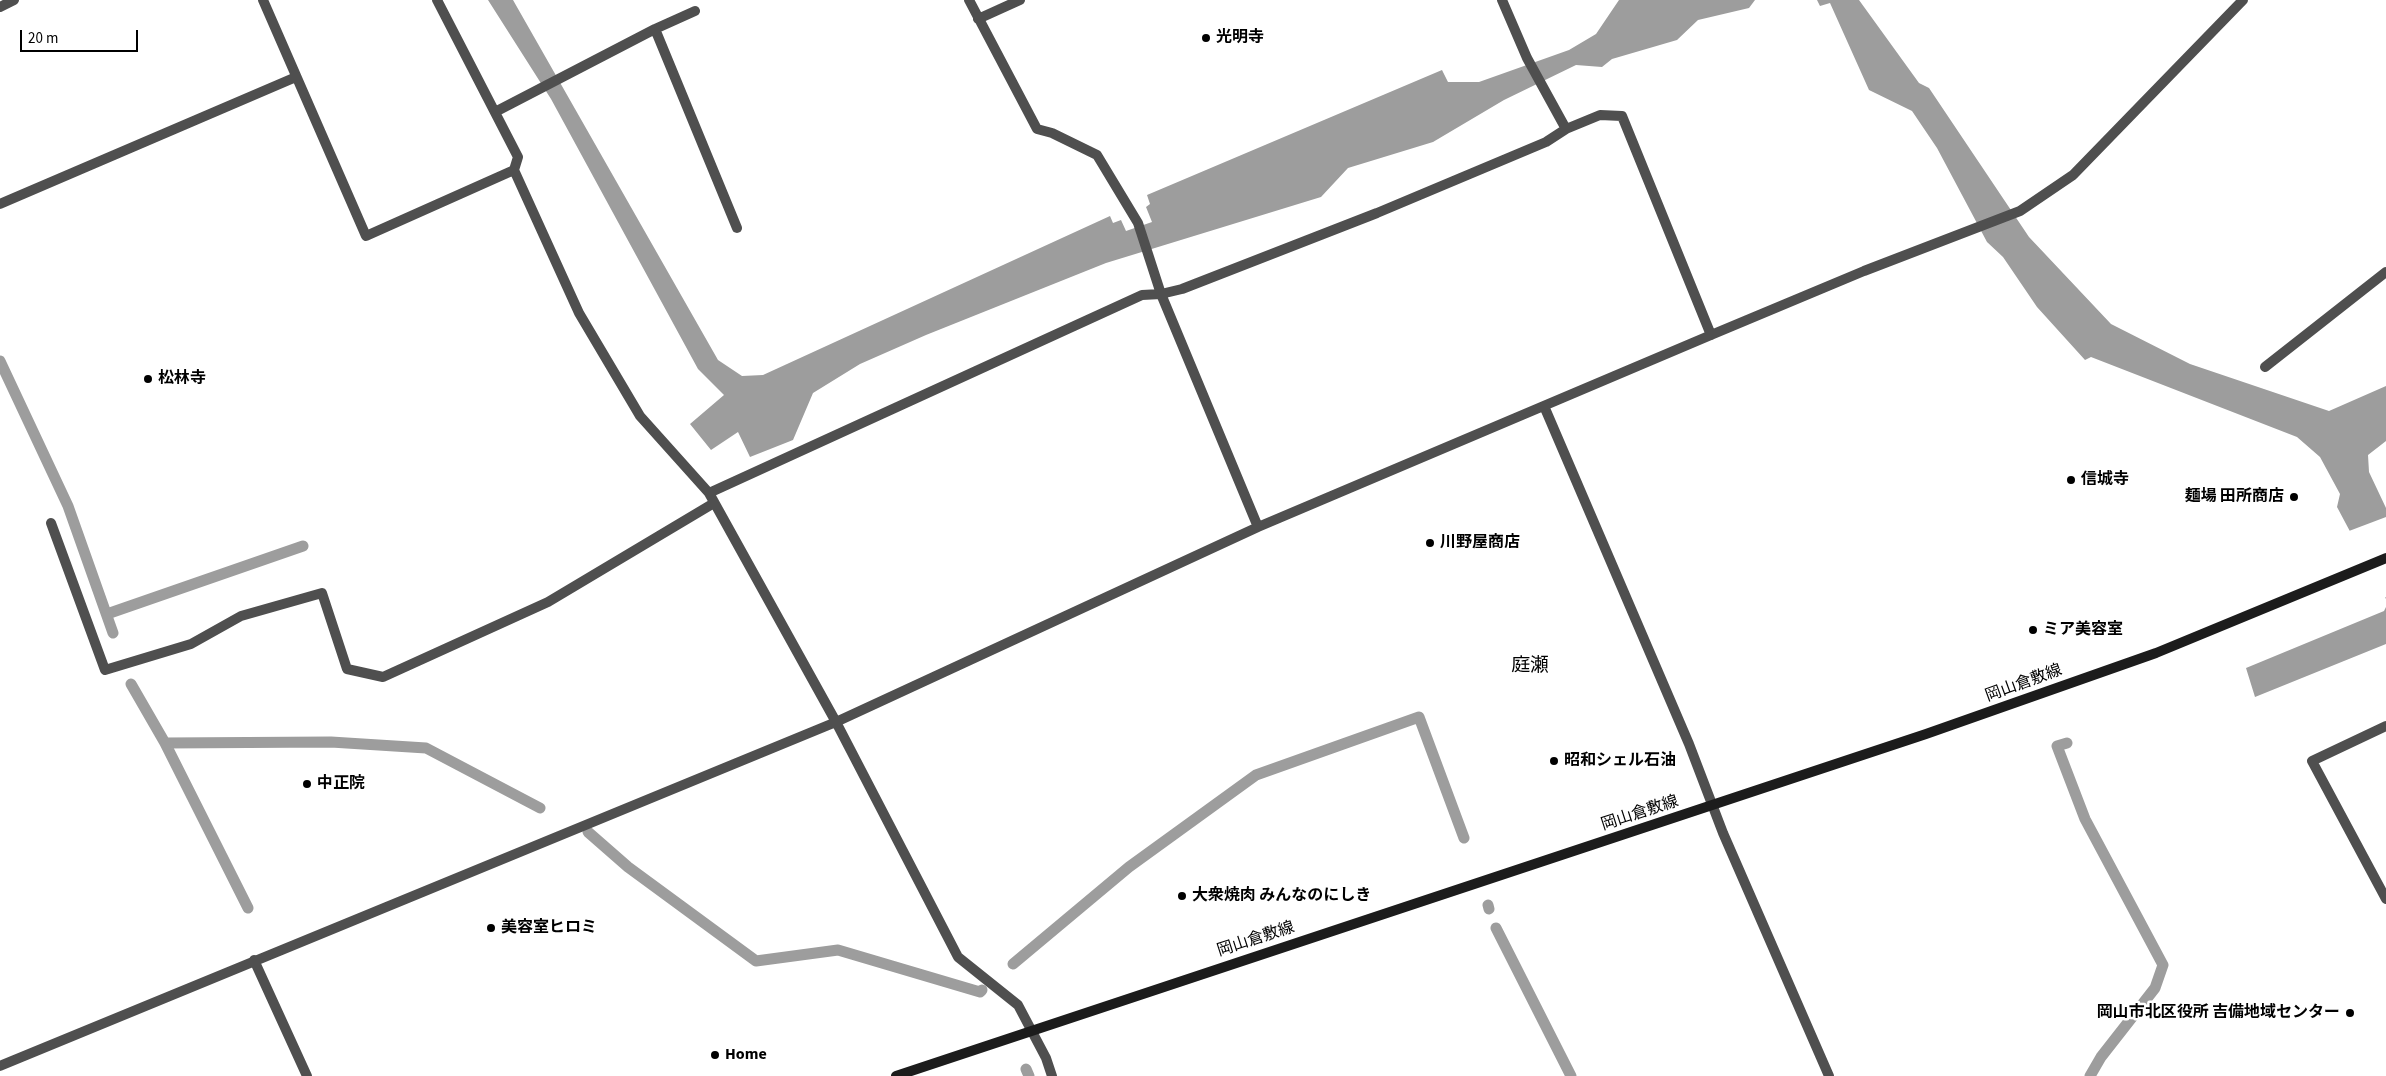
<!DOCTYPE html>
<meta charset="utf-8">
<style>
body{margin:0}
#map{position:relative;width:2386px;height:1076px;overflow:hidden;background:#fff;font-family:"Source Sans 3",sans-serif}
canvas{display:block}
.scale{position:absolute;left:20px;top:30px;width:118px;height:22px;box-sizing:border-box;border:2px solid #000;border-top:0;padding-left:6px;font-size:15px;line-height:18px;white-space:nowrap;color:#000;-webkit-text-stroke:4px #fff;paint-order:stroke}
</style>
<div id="map">
<canvas width="2386" height="1076"></canvas>
<div class="scale">20 m</div>
</div>
<script>
const ctx = document.querySelector('canvas').getContext('2d');
ctx.lineJoin = 'round';
function fillPath(path, color) { ctx.fillStyle = color; ctx.fill(path, 'evenodd'); }
const toPath = rows => new Path2D(rows.map(r => 'M' + r).join(''));
function trace(path, color, width, dash) { ctx.strokeStyle = color; ctx.lineWidth = width; ctx.lineCap = dash ? 'butt' : 'round'; ctx.setLineDash(dash || []); ctx.stroke(path); }
function drawText(font, color, halo, rows, align = 'center') {
  ctx.font = font + ' "Source Sans 3","Noto Sans JP",sans-serif'; ctx.lineWidth = 5; ctx.setLineDash([]); ctx.textBaseline = 'middle'; ctx.strokeStyle = halo; ctx.fillStyle = color; for (const [text, x, y, turn = 0] of rows) {
    ctx.save(); ctx.translate(x, y); ctx.rotate((+turn || 0) * Math.PI / 180); ctx.textAlign = isNaN(turn) ? turn : align; if (halo) ctx.strokeText(text, 0, 0); ctx.fillText(text, 0, 0); ctx.restore();
  }
}
const water = toPath([
 [488,0,513,0,718,360,742,376,763,375,1110,216,1113,223,1121,220,1126,231,1152,222,1146,207,1150,204,1147,195,1442,70,1448,82,1479,82,1569,50,1596,34,1619,0,1755,0,1749,8,1698,20,1677,40,1612,59,1602,67,1576,65,1504,100,1433,142,1348,168,1321,197,1106,263,926,335,860,364,813,393,793,440,750,457,738,432,711,450,690,424,724,395,698,369,551,99],
 [1817,0,1859,0,1919,83,1929,88,2029,237,2111,324,2190,364,2329,411,2386,386,2386,441,2368,455,2369,472,2386,508,2386,599,2337,507,2340,494,2320,457,2297,437,2091,357,2085,360,2037,307,2003,257,1987,242,1937,148,1912,111,1869,90,1830,3,1820,6],
 [2386,607,2386,644,2255,697,2246,668,2384,611]
]);
const pier = toPath([
 [2386,517,2386,597,2383,599,2349,531]
]);
const stream = toPath([
 [0,361,68,506,113,633],
 [107,614,303,546],
 [131,684,165,743,331,742,426,748,540,808],
 [165,743,248,908],
 [2067,743,2057,746,2085,819,2163,965,2155,988,2101,1057,2090,1076],
 [588,832,628,867,756,961,838,950,980,992,982,990],
 [1488,905,1489,909],
 [1496,928,1571,1076],
 [1013,964,1129,867,1256,775,1419,717,1464,838],
 [1026,1069,1029,1076]
]);
const minor = toPath([
 [263,0,366,236,514,170,579,313,640,416,709,493,836,722,958,957,1018,1005,1046,1058,1052,1076],
 [437,0,518,157,514,170],
 [969,0,1037,129,1052,133,1097,155,1138,223,1161,294,1258,527],
 [1502,0,1527,58,1566,129,1600,115,1622,116,1711,335],
 [0,7,14,0],
 [978,19,1020,0],
 [655,29,737,228],
 [495,112,655,29,695,11],
 [0,204,296,77],
 [2265,367,2386,272],
 [1544,406,1689,744,1723,833,1829,1076],
 [709,493,1142,295,1161,294,1182,289,1377,213,1546,142,1566,129],
 [51,523,105,670,191,644,241,616,322,593,347,669,383,677,548,602,714,503],
 [2386,726,2312,761,2386,899],
 [254,960,307,1076],
 [0,1066,836,722,1258,527,1711,335,1864,271,2020,211,2073,175,2243,0]
]);
const secondary = toPath([
 [896,1076,1926,734,2156,653,2386,558]
]);
const markers = [
 [1206,38,5,"#000"],
 [148,379,5,"#000"],
 [2071,480,5,"#000"],
 [2294,497,5,"#000"],
 [1430,543,5,"#000"],
 [2033,630,5,"#000"],
 [1554,761,5,"#000"],
 [307,784,5,"#000"],
 [1182,896,5,"#000"],
 [491,928,5,"#000"],
 [2350,1013,5,"#000"],
 [715,1055,5,"#000"]
];
const poiNames = [
 ["光明寺",1216,38],
 ["松林寺",158,379],
 ["信城寺",2081,480],
 ["麺場 田所商店",2284,497,"right"],
 ["川野屋商店",1440,543],
 ["ミア美容室",2043,630],
 ["昭和シェル石油",1564,761],
 ["中正院",317,784],
 ["大衆焼肉 みんなのにしき",1192,896],
 ["美容室ヒロミ",501,928],
 ["岡山市北区役所 吉備地域センター",2340,1013,"right"],
 ["Home",725,1055]
];
const streetNames = [
 ["岡山倉敷線",2024,684,-20],
 ["岡山倉敷線",1640,814,-18],
 ["岡山倉敷線",1256,940,-18]
];
const quarterNames = [
 ["庭瀬",1530,667]
];
fillPath(water, '#9d9d9d');
fillPath(pier, '#fff');
trace(stream, '#9d9d9d', 11);
trace(minor, '#4f4f4f', 10);
trace(secondary, '#1c1c1c', 10);
for (const [x, y, r, color] of markers) { const dot = new Path2D(); dot.arc(x, y, r, 0, 2 * Math.PI); ctx.fillStyle = color; ctx.fill(dot); trace(dot, '#fff', 2); }
drawText('bold 16px', '#000', '#fff', poiNames, 'left');
drawText('16px', '#000', '#fff', streetNames);
drawText('19px', '#000', '#fff', quarterNames);
</script>
